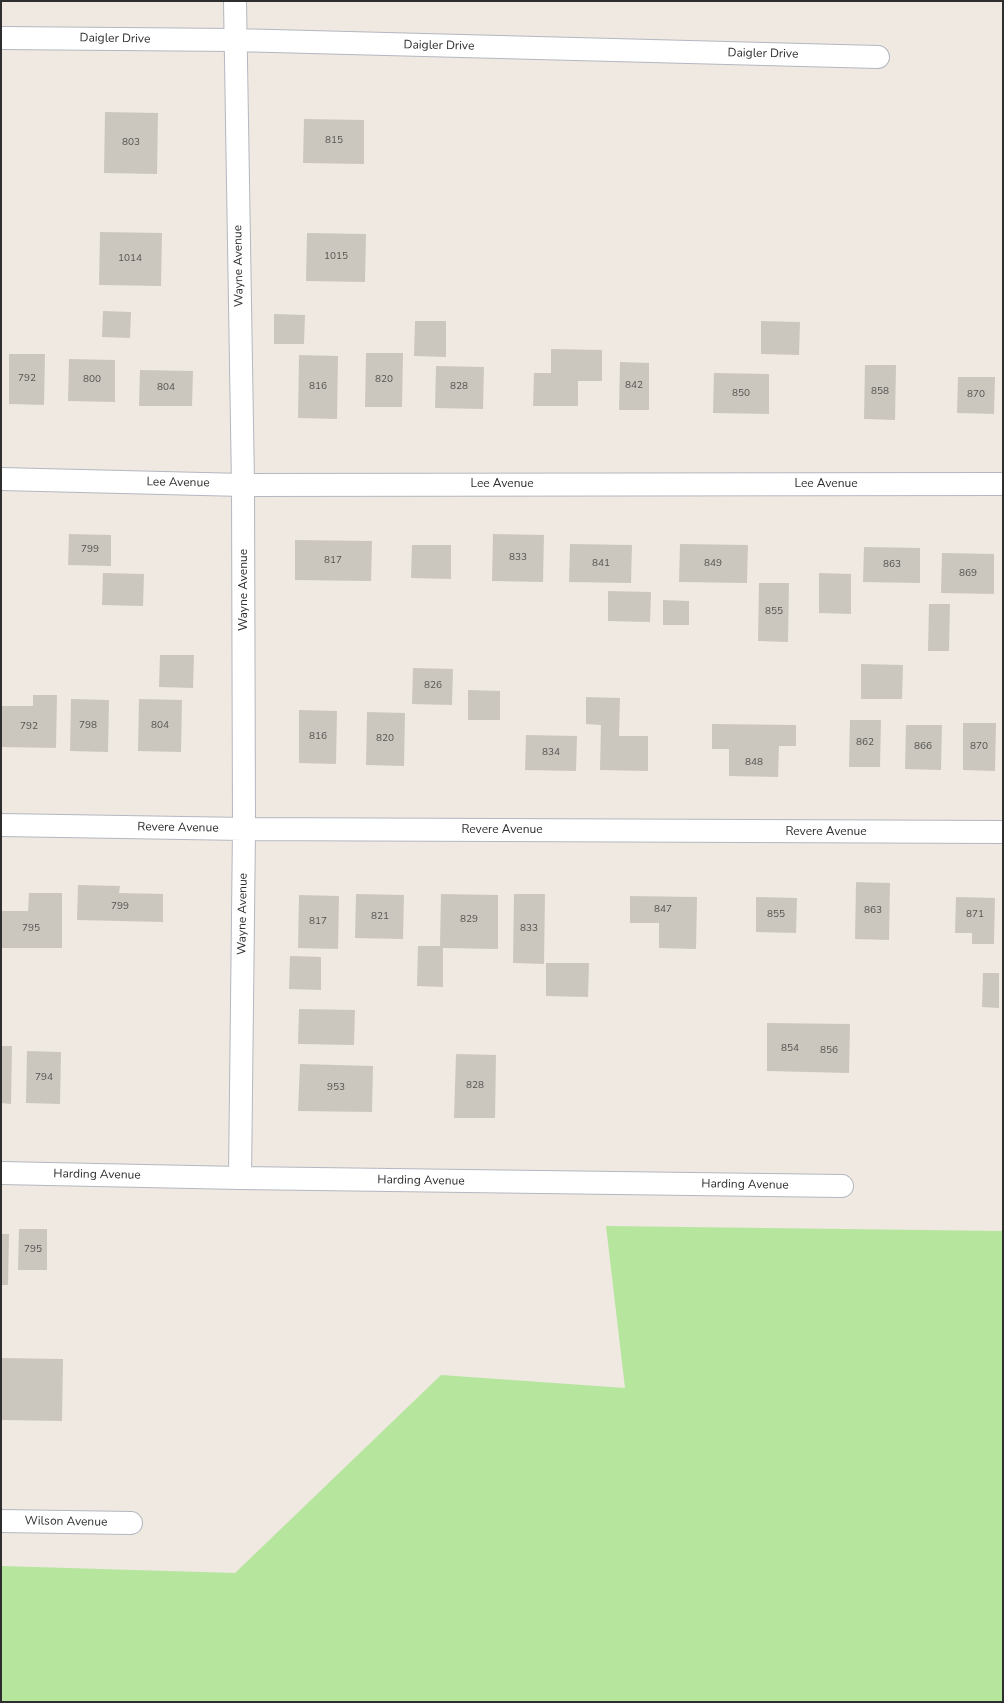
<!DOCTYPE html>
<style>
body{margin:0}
#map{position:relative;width:1004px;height:1703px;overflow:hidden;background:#efe9e1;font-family:"Nunito Sans",sans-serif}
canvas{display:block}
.frame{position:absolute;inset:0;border:2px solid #2e2e2e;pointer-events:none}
</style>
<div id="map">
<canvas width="1004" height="1703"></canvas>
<div class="frame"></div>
</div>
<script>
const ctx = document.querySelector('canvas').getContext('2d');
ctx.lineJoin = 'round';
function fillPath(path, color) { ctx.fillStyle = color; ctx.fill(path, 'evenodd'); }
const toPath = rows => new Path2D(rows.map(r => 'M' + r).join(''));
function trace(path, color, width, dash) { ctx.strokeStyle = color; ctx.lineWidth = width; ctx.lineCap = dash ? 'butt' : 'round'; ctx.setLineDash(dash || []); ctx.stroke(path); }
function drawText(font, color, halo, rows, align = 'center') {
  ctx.font = font + ' "Nunito Sans",sans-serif'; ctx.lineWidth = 3; ctx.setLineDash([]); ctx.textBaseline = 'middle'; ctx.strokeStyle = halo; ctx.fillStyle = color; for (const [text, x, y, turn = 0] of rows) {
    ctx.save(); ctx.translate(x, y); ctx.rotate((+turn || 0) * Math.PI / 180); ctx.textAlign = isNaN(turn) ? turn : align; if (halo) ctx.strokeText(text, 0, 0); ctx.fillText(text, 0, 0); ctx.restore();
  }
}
const green = toPath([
 [606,1226,1003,1231,1003,1702,1,1702,1,1566,235,1573,441,1375,625,1388]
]);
const building = toPath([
 [105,112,158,113,157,174,104,173],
 [304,119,364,120,364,164,303,163],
 [100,232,162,233,161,286,99,285],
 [307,233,366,234,365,282,306,281],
 [103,311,131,312,130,338,102,337],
 [274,314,305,315,304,344,274,344],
 [415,321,446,321,446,357,414,356],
 [761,321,800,322,799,355,761,354],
 [551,349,602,350,602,381,578,381,578,406,533,406,534,373,551,373],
 [366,353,403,353,402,407,365,407],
 [9,354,45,354,44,405,9,404],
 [299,355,338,356,337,419,298,418],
 [69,359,115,360,115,402,68,401],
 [620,362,649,363,649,410,619,410],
 [865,365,896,365,895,420,864,419],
 [436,366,484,367,483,409,435,408],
 [140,370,193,371,192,406,139,406],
 [714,373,769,374,769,414,713,413],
 [958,377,995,377,994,414,957,413],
 [69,534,111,535,111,566,68,565],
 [493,534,544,535,543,582,492,581],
 [295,540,372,541,371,581,295,580],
 [570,544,632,545,631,583,569,582],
 [680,544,748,545,747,583,679,582],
 [412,545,451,545,451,579,411,578],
 [864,547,920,548,920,583,863,582],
 [942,553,994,554,994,594,941,593],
 [103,573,144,574,143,606,102,605],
 [819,573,851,574,851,614,819,613],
 [759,583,789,583,788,642,758,641],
 [608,591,651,592,650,622,608,621],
 [663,600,689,601,689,625,663,625],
 [929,604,950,604,949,651,928,651],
 [160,655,194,655,193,688,159,687],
 [861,664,903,665,902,699,861,699],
 [413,668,453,669,452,705,412,704],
 [468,690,500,691,500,720,468,720],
 [33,695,57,695,56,748,1,747,1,706,33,706],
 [586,697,620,698,619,736,648,736,648,771,600,770,601,725,586,724],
 [71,699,109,700,108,752,70,751],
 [139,699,182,700,181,752,138,751],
 [299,710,337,711,336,764,299,763],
 [367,712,405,713,404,766,366,765],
 [850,720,881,720,880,767,849,767],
 [963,723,996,723,995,771,963,770],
 [712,724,796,725,796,746,779,746,778,777,729,776,729,749,712,749],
 [906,725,942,725,941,770,905,769],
 [526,735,577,736,576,771,525,770],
 [856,882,890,883,889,940,855,939],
 [78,885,120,886,119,893,163,894,163,922,77,920],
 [29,893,62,893,62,948,1,948,1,911,28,911],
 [356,894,404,895,403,939,355,938],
 [441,894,498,895,498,949,443,948,443,987,417,986,418,946,440,946],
 [514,894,545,894,544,964,513,963],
 [299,895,339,896,338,949,298,948],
 [630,896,697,897,696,949,659,948,659,923,630,923],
 [756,897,797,898,796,933,756,932],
 [956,897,995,898,994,944,972,944,972,933,955,933],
 [290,956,321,957,321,990,289,989],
 [546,963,589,963,588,997,546,996],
 [983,973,999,973,999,1008,982,1007],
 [299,1009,355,1010,354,1045,298,1044],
 [767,1023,850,1024,849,1073,767,1071],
 [1,1046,12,1046,11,1104,1,1103],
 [27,1051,61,1052,60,1104,26,1103],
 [456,1054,496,1055,495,1118,454,1118],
 [300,1064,373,1066,372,1112,298,1111],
 [19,1229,47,1229,47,1270,18,1270],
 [1,1234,9,1234,8,1285,1,1285],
 [1,1358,63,1359,62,1421,1,1420]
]);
const street = toPath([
 [235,1,243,485,244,829,240,1178],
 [1,38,235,40,878,57],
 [1,479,243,485,1003,484],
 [1,825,244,829,1003,832],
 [1,1173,240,1178,842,1186],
 [1,1521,131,1523]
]);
const numberNames = [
 ["815",334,141],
 ["803",131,143],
 ["1015",336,257],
 ["1014",130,259],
 ["792",27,379],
 ["800",92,380],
 ["820",384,380],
 ["842",634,386],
 ["816",318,387],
 ["828",459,387],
 ["804",166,388],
 ["858",880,392],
 ["850",741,394],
 ["870",976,395],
 ["799",90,550],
 ["833",518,558],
 ["817",333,561],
 ["841",601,564],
 ["849",713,564],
 ["863",892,565],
 ["869",968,574],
 ["855",774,612],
 ["826",433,686],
 ["798",88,726],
 ["804",160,726],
 ["792",29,727],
 ["816",318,737],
 ["820",385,739],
 ["862",865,743],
 ["866",923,747],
 ["870",979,747],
 ["834",551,753],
 ["848",754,763],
 ["799",120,907],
 ["847",663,910],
 ["863",873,911],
 ["855",776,915],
 ["871",975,915],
 ["821",380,917],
 ["829",469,920],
 ["817",318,922],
 ["795",31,929],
 ["833",529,929],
 ["854",790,1049],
 ["856",829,1051],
 ["794",44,1078],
 ["828",475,1086],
 ["953",336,1088],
 ["795",33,1250]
];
const streetNames = [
 ["Daigler Drive",115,39,1],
 ["Daigler Drive",439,46,1],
 ["Daigler Drive",763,54,1],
 ["Wayne Avenue",239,266,-91],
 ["Lee Avenue",178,483,1],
 ["Lee Avenue",502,484],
 ["Lee Avenue",826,484],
 ["Wayne Avenue",244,590,-90],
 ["Revere Avenue",178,828,1],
 ["Revere Avenue",502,830],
 ["Revere Avenue",826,832],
 ["Wayne Avenue",243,914,-89],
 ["Harding Avenue",97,1175,1],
 ["Harding Avenue",421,1181,1],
 ["Harding Avenue",745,1185,1],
 ["Wilson Avenue",66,1522,1]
];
fillPath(green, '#b6e59e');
fillPath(building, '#cbc7bf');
trace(street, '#b4b7c1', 24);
trace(street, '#fff', 22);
drawText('10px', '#555452', null, numberNames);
drawText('12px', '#2e2e2e', '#fff', streetNames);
</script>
